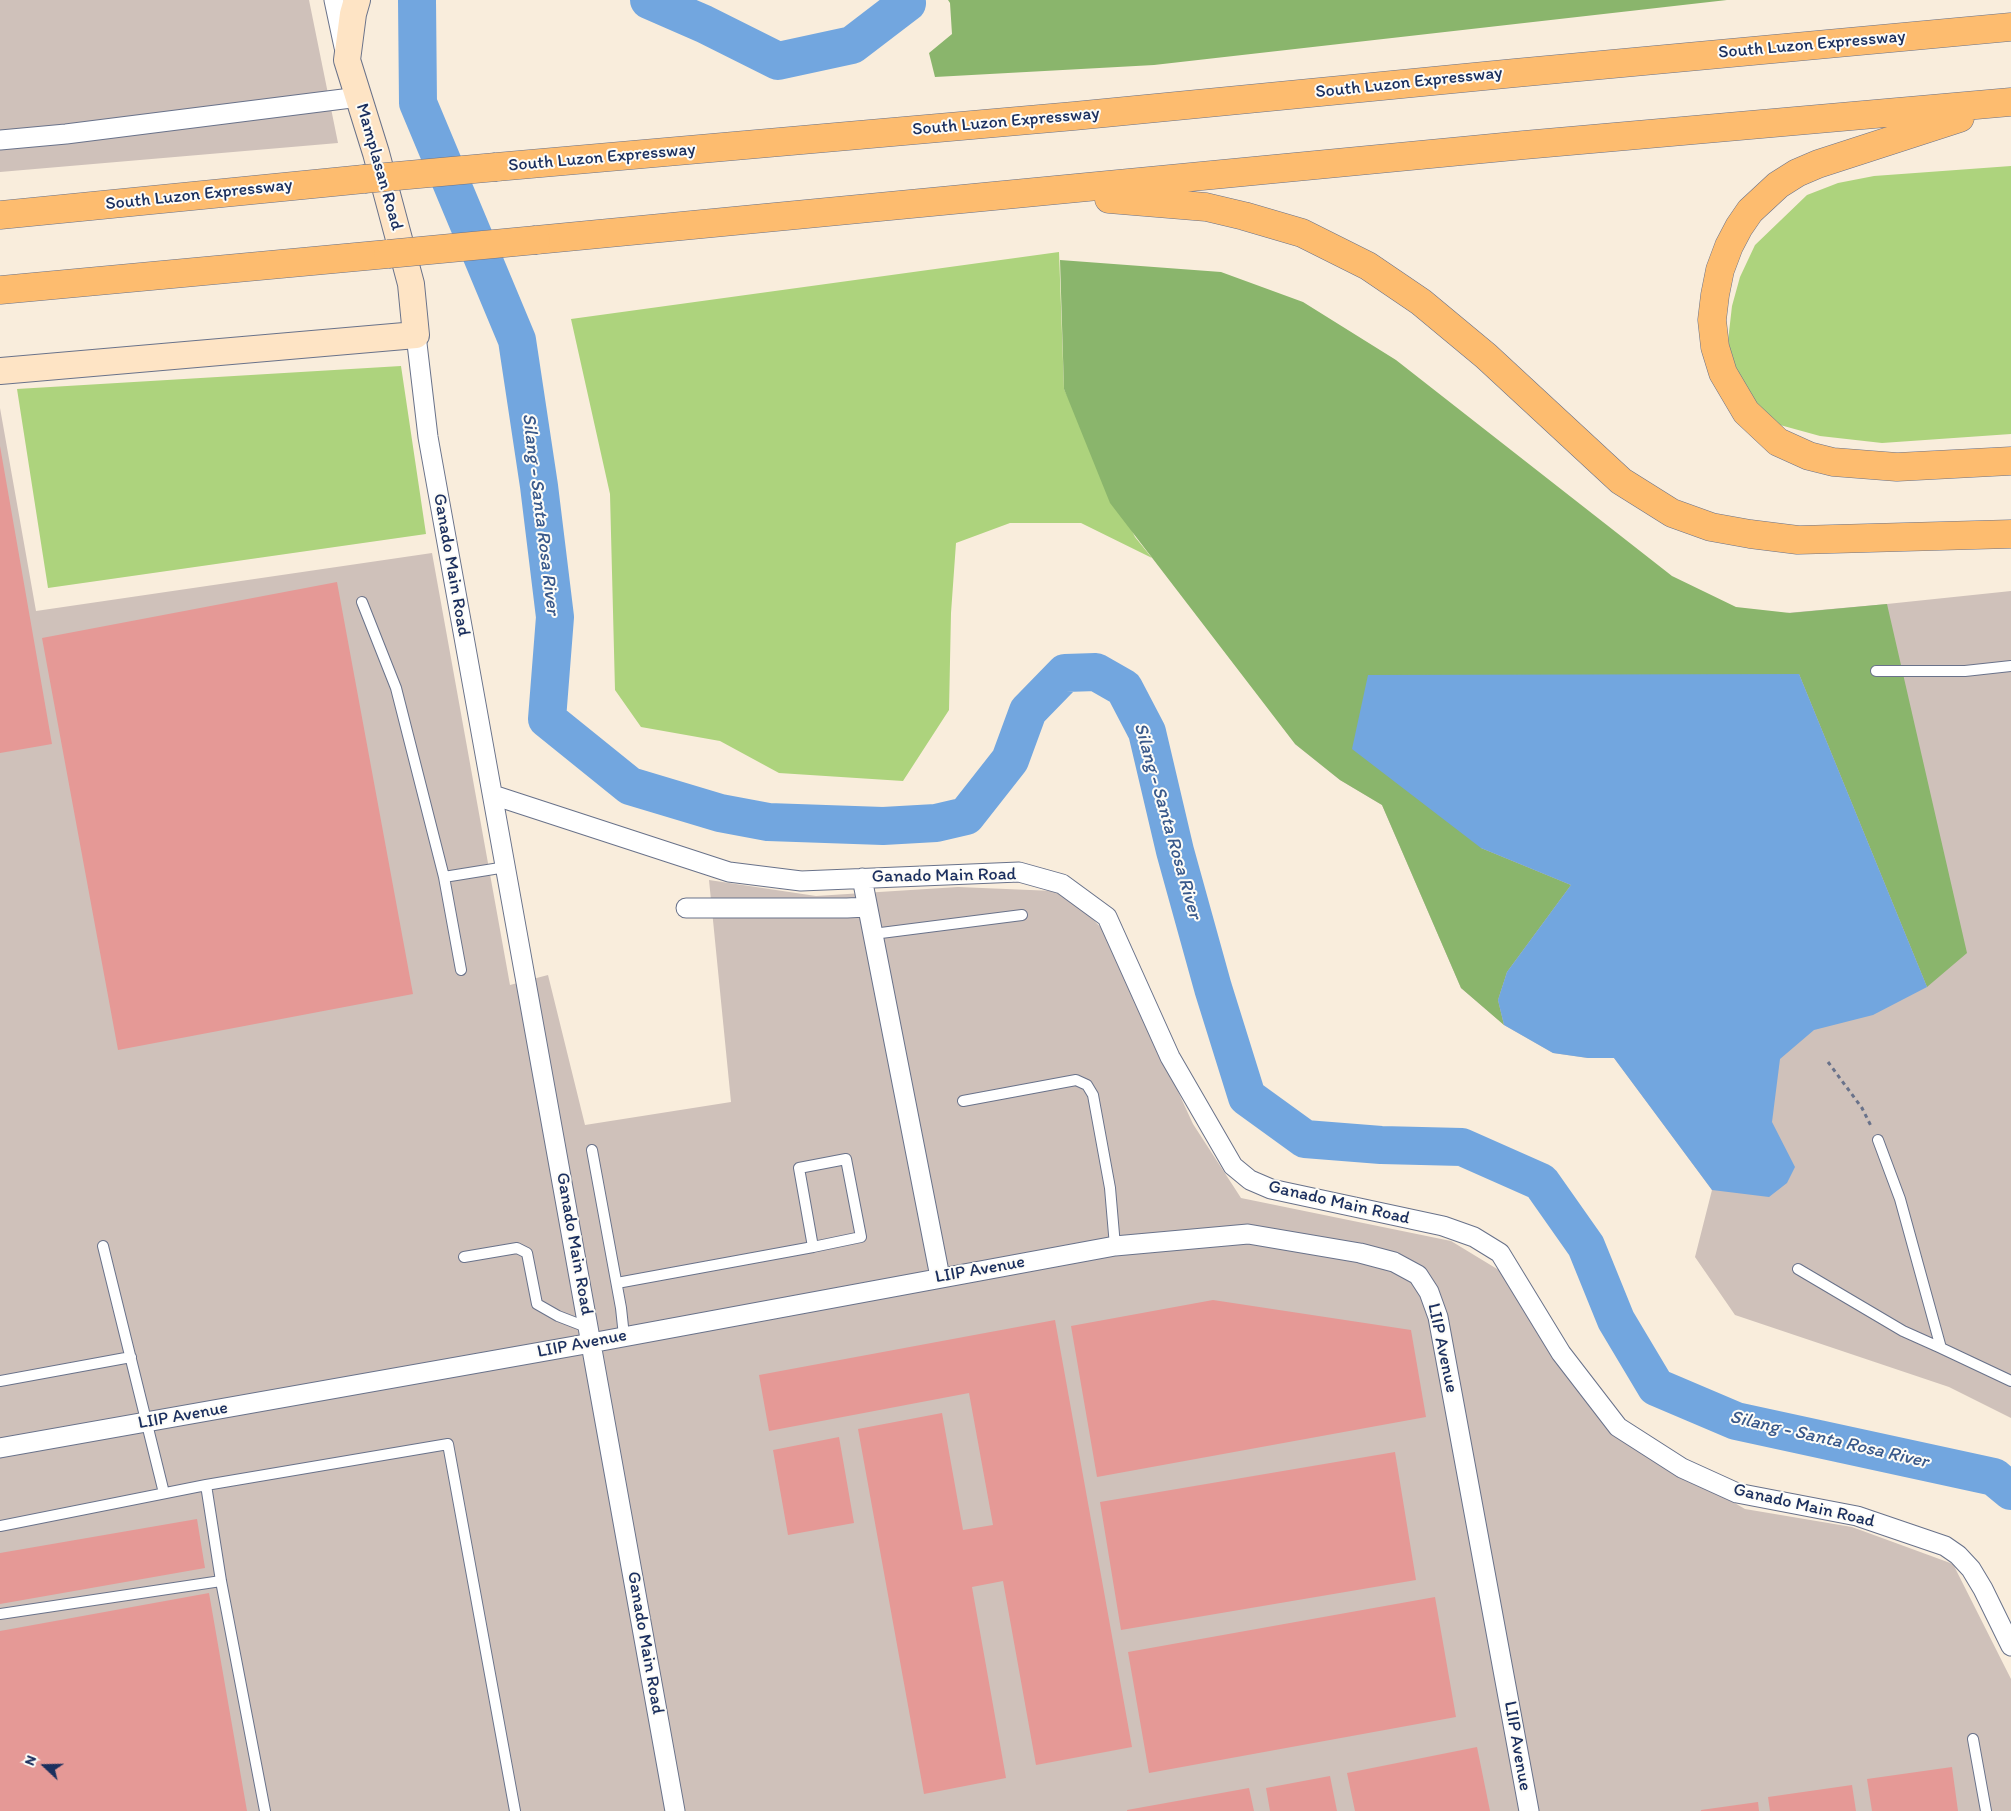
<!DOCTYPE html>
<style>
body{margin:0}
#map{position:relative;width:2011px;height:1811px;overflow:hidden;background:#f9eddc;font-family:Itim,sans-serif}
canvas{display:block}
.north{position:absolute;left:20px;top:1741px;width:50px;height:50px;-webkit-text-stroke:4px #fdfcf7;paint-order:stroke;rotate:291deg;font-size:14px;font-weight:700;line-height:20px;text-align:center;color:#1b2f5e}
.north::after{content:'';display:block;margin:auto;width:18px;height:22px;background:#1b2f5e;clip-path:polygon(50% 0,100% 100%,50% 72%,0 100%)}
</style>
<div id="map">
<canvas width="2011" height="1811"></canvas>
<div class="north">N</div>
</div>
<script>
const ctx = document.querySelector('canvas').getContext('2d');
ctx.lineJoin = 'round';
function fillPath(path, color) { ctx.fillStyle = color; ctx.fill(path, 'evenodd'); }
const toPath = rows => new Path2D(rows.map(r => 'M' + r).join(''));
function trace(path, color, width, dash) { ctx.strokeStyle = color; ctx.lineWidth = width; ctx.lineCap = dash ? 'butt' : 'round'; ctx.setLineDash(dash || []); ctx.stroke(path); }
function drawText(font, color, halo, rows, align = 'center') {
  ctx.font = font + ' Itim,sans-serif'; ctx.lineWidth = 4; ctx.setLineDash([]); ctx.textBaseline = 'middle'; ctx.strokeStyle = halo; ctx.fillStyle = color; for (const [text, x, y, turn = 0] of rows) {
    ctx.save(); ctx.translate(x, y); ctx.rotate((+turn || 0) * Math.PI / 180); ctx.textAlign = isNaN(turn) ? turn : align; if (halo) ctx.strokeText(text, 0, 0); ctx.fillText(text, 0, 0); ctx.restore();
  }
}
const industrial = toPath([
 [0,0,309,0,338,143,0,172],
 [0,408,36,611,432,553,510,985,548,975,585,1125,731,1102,709,880,816,896,958,887,1054,891,1087,913,1104,931,1193,1124,1241,1198,1451,1241,1507,1275,1543,1342,1622,1438,1745,1509,1852,1527,1953,1564,2011,1679,2011,1811,0,1811],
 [2011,591,2011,1418,1949,1387,1735,1315,1695,1257,1712,1190,1614,1058,1588,1058,1553,1053,1504,1025,1461,988,1382,805,1340,780,1295,744,1328,654,1887,604]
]);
const green = toPath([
 [2011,166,2011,434,1882,443,1820,436,1780,425,1750,400,1735,369,1728,341,1732,306,1740,277,1755,245,1807,195,1838,183,1874,176],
 [1059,252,1064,389,1135,537,1152,558,1081,523,1010,523,956,543,951,613,949,710,903,781,779,773,720,741,641,727,615,690,610,494,571,319],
 [401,366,426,534,48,588,17,389]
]);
const forest = toPath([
 [948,0,1727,0,1154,65,935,77,929,53,952,34,950,3],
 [1060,260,1221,272,1303,302,1396,360,1672,576,1736,607,1790,613,1887,604,1967,953,1927,987,1799,674,1481,848,1571,885,1507,972,1498,1000,1504,1025,1461,988,1382,805,1340,780,1295,744,1110,503,1064,389]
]);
const water = toPath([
 [1799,674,1927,987,1873,1015,1814,1030,1780,1059,1772,1122,1795,1167,1787,1183,1769,1197,1712,1190,1614,1058,1588,1058,1553,1053,1504,1025,1498,1000,1507,972,1571,885,1481,848,1352,749,1368,675]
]);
const river = toPath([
 [417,0,418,103,517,340,539,486,555,617,547,719,630,786,720,813,768,822,883,826,936,823,966,816,1010,760,1028,711,1065,673,1096,672,1124,688,1147,732,1175,851,1213,988,1247,1097,1305,1139,1381,1145,1462,1147,1541,1182,1586,1246,1616,1320,1656,1387,1736,1421,1994,1477,2011,1491],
 [649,0,704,24,778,61,852,45,907,3,905,0]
]);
const building = toPath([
 [0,446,52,744,0,753],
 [337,582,413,994,118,1050,42,638],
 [1213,1300,1411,1330,1426,1417,1097,1477,1071,1326],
 [1055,1320,1132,1747,1036,1765,1003,1581,972,1587,1006,1778,924,1794,858,1429,942,1413,963,1530,993,1525,969,1393,769,1431,759,1375],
 [839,1437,854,1523,788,1535,773,1450],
 [1395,1452,1416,1580,1121,1630,1100,1502],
 [197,1519,205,1568,0,1604,0,1553],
 [209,1593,247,1811,0,1811,0,1631],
 [1435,1597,1456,1717,1149,1773,1128,1652],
 [1477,1747,1490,1811,1355,1811,1347,1773],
 [1952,1767,1958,1811,1872,1811,1867,1779],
 [1330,1776,1337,1811,1270,1811,1266,1788],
 [1852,1785,1856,1811,1770,1811,1768,1797],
 [1249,1788,1254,1811,1127,1811,1127,1810],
 [1758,1802,1759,1811,1701,1811,1701,1810]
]);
const path = toPath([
 [1828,1062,1862,1108,1872,1128]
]);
const lane = toPath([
 [362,602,396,688,444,877,506,867],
 [1876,671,1965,671,2011,666],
 [444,877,461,970],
 [873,934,1022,915],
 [963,1101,1076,1080,1087,1085,1093,1095,1110,1188,1115,1246],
 [1878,1140,1900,1199,1941,1348,2011,1381],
 [592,1150,621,1308,624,1336],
 [103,1246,164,1493],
 [464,1257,517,1248,527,1253,537,1304,558,1316,589,1328],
 [1798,1269,1903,1331,1941,1348],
 [617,1283,813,1247,861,1237,846,1159,799,1168,813,1247],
 [0,1381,131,1357],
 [0,1526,206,1485],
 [0,1614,221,1581],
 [1973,1739,1986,1811],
 [265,1811,221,1581,206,1485,448,1444,515,1811]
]);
const street = toPath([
 [334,0,344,47],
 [0,140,66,134,359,97],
 [416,335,428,437,675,1811],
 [493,795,729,872,801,881,1019,872,1062,884,1107,917,1170,1057,1233,1166,1250,1180,1271,1189,1443,1226,1474,1237,1500,1253,1561,1353,1618,1427,1682,1468,1737,1493,1857,1516,1945,1546,1958,1555,1971,1569,1983,1589,2011,1646],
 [862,878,940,1277],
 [686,908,847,908,867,907],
 [0,1448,580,1345,1115,1246,1248,1234,1360,1253,1394,1262,1418,1275,1429,1292,1438,1317,1529,1811]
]);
const secondary = toPath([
 [0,371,416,335,411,284,376,153,347,60,353,14,357,0]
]);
const highway = toPath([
 [1960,118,1818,164,1797,173,1778,185,1750,211,1739,227,1729,246,1720,270,1715,295,1712,320,1715,347,1723,373,1746,412,1778,442,1809,456,1833,462,1897,467,2011,461],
 [496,167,1074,116,1515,73,2011,27],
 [1109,199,1206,207,1244,216,1302,233,1368,266,1421,302,1486,356,1621,481,1672,513,1711,527,1750,534,1798,540,2011,534],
 [0,215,364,179],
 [536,240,1524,145,2011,102],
 [0,290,388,254]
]);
const highwayBridge = toPath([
 [364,179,496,167],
 [388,254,536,240]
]);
const streetNames = [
 ["South Luzon Expressway",1812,45,-5],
 ["South Luzon Expressway",1409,83,-6],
 ["South Luzon Expressway",1006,122,-5],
 ["South Luzon Expressway",602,158,-5],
 ["Mamplasan Road",379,167,74],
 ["South Luzon Expressway",199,195,-6],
 ["Ganado Main Road",451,565,80],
 ["Ganado Main Road",944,876,-1],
 ["Ganado Main Road",1339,1203,13],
 ["Ganado Main Road",574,1244,80],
 ["LIIP Avenue",980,1270,-10],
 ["LIIP Avenue",582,1344,-11],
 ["LIIP Avenue",1442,1348,78],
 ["LIIP Avenue",183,1416,-10],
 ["Ganado Main Road",1804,1506,13],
 ["Ganado Main Road",645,1643,80],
 ["LIIP Avenue",1517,1746,80]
];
const waterNames = [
 ["Silang - Santa Rosa River",540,514,83],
 ["Silang - Santa Rosa River",1167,821,74],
 ["Silang - Santa Rosa River",1829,1440,13]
];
fillPath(industrial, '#cfc1ba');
fillPath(green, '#add37d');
fillPath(forest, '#8ab56c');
fillPath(water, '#72a6df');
trace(river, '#72a6df', 38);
fillPath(building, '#e59996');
trace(lane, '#69728a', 12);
trace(street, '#69728a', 21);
trace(secondary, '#69728a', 28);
trace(highway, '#69728a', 29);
trace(path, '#69728a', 3, [4, 4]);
trace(lane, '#fff', 10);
trace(street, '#fff', 19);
trace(secondary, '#fee4c5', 26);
trace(highway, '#fdbc6f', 28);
trace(highwayBridge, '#69728a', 29, []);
trace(highwayBridge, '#fdbc6f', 28);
drawText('18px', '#1b2f5e', '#fdfcf7', streetNames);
drawText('italic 19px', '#39598b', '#fdfcf7', waterNames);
</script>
